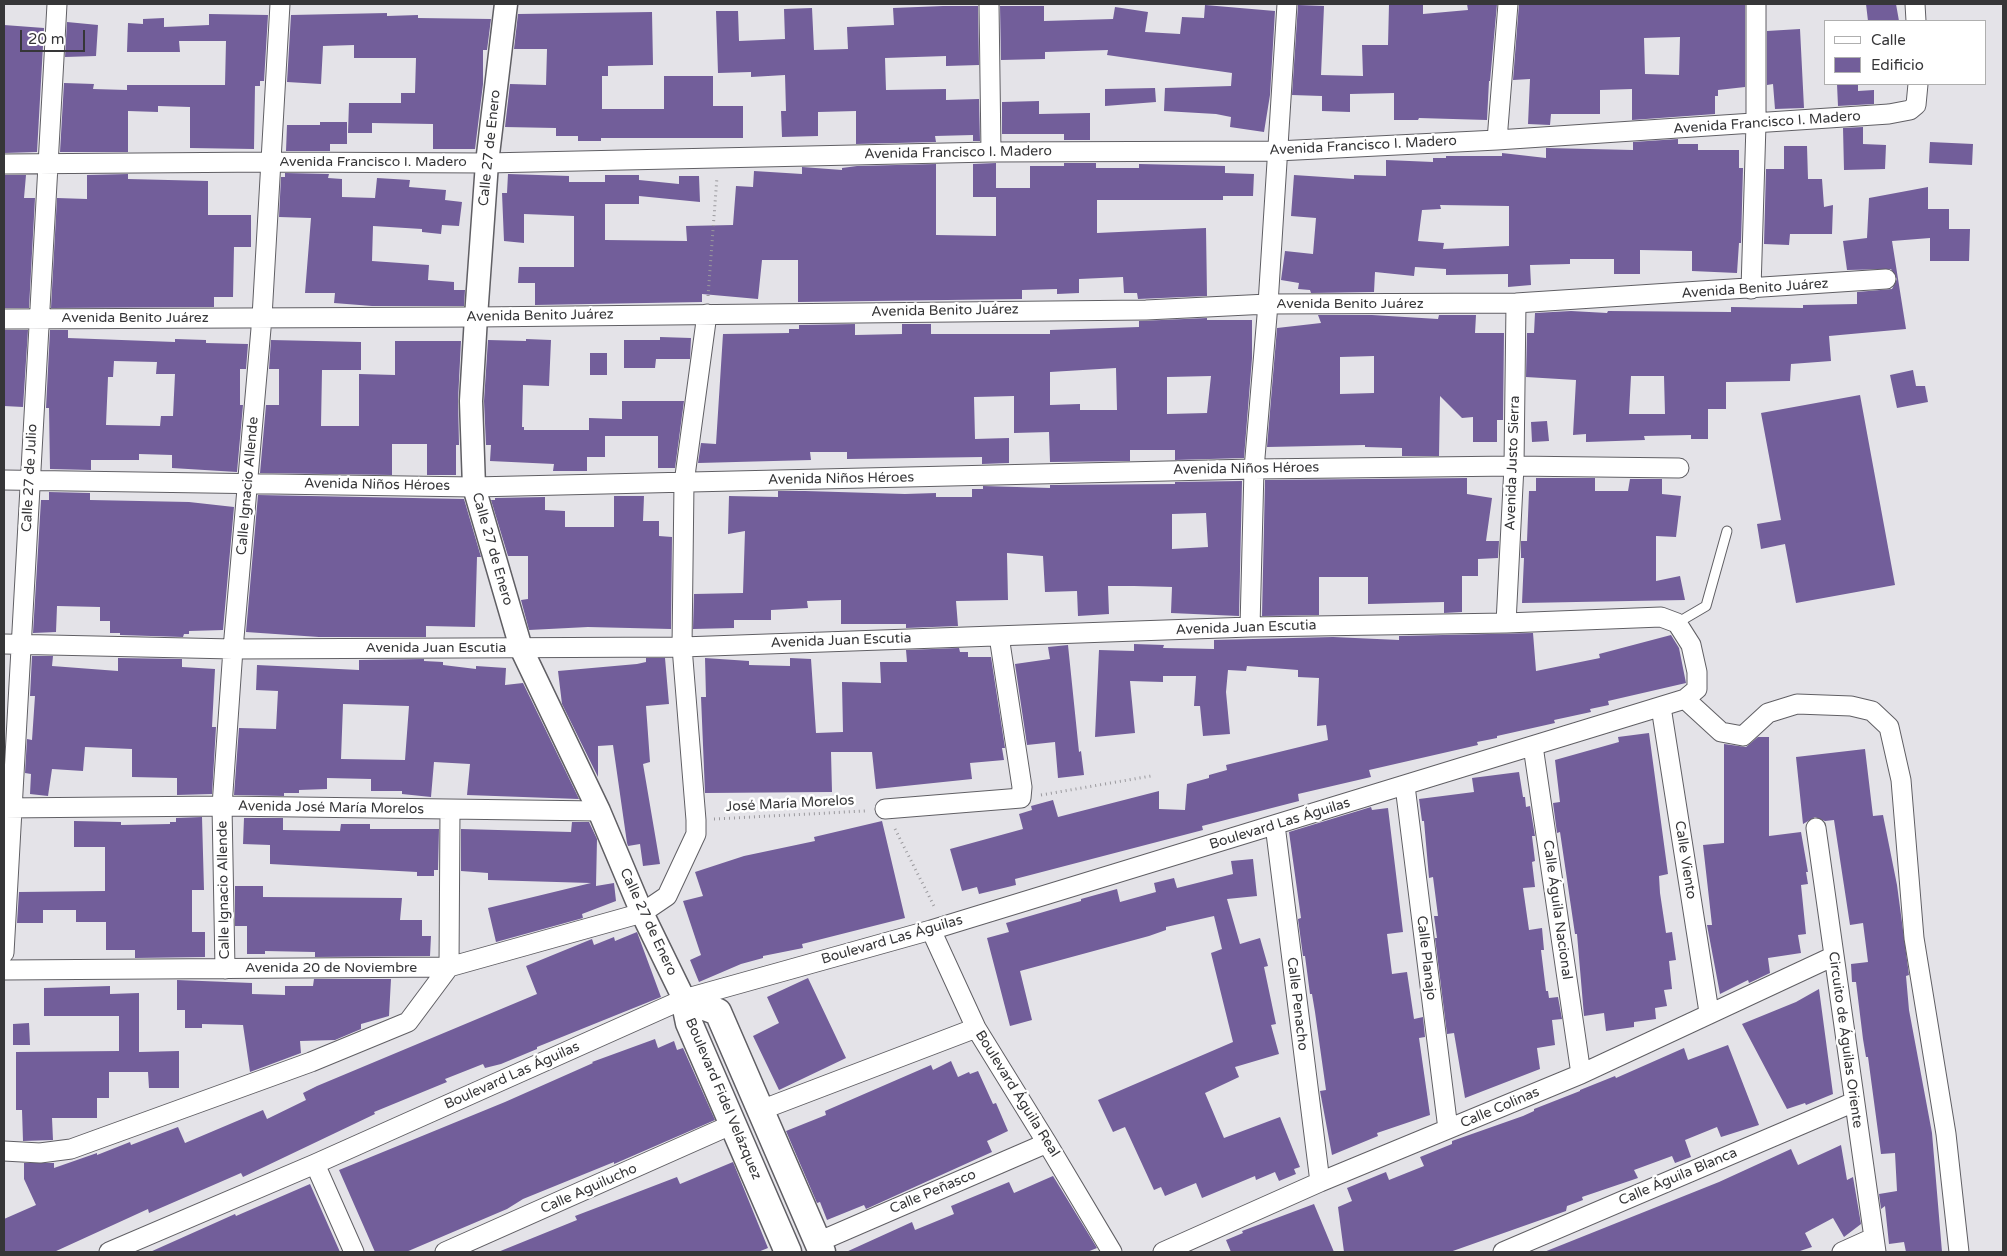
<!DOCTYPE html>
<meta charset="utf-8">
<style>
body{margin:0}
#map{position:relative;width:2007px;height:1256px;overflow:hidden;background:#e4e3e8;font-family:"Varela Round",sans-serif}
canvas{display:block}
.frame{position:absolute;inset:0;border:5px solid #363638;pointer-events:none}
.legend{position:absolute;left:1824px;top:20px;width:162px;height:65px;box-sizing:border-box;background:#fff;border:1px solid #afafaf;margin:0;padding:6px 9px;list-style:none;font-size:15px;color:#363638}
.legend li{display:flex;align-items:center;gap:10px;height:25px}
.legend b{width:25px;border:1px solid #afafaf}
.scale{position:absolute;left:20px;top:30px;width:65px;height:22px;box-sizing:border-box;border:2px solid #363638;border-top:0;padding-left:6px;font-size:15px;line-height:18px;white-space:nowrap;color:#363638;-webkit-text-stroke:4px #fff;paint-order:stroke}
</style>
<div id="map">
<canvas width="2007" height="1256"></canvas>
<div class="frame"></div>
<ul class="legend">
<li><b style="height:6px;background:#fff"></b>Calle</li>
<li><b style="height:14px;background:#725e9a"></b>Edificio</li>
</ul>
<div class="scale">20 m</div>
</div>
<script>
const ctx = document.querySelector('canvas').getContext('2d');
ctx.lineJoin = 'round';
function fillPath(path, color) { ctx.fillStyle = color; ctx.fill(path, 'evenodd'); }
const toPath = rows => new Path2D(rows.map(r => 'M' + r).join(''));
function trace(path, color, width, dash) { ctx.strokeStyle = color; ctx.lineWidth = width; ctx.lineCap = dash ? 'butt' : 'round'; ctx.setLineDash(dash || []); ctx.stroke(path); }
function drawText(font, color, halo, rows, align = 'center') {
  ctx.font = font + ' "Varela Round",sans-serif'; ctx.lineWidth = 5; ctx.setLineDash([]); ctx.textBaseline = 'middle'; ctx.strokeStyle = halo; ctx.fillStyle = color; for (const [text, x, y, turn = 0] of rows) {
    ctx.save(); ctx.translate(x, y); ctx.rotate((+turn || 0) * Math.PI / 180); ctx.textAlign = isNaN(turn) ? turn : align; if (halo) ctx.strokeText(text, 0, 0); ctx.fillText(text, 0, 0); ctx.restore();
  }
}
const building = toPath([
 [1389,4,1423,4,1423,14,1468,10,1467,4,1497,4,1490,81,1489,81,1487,120,1419,118,1418,120,1394,120,1394,93,1350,94,1350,112,1322,111,1322,96,1292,95,1298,5,1324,6,1321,75,1363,76,1362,45,1388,45],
 [1519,4,1745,4,1745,87,1718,90,1718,96,1715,96,1715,114,1632,120,1632,89,1600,90,1600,114,1551,114,1550,125,1528,124,1530,79,1513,80],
 [1680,37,1679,75,1645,74,1644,38],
 [1866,4,1896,4,1899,21,1868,21],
 [1205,5,1275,11,1270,95,1264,132,1230,127,1231,117,1216,114,1164,111,1165,88,1231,86,1232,73,1107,55,1108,50,1045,52,1045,59,1001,60,1000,6,1044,6,1044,21,1113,19,1115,7,1148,12,1145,32,1180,34,1182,17,1204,18],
 [943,6,978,6,979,65,946,66,946,56,885,58,886,90,946,89,946,100,979,99,980,141,973,141,973,135,935,136,936,142,856,144,856,111,818,112,818,136,782,137,781,111,786,111,785,75,751,77,751,72,718,73,716,11,738,11,739,41,785,39,784,9,812,8,814,50,848,49,847,27,894,25,893,8],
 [652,12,653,65,608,66,608,76,602,76,602,109,664,109,664,76,713,76,713,106,743,106,743,138,601,138,601,141,578,141,578,136,556,136,556,128,505,127,510,84,546,85,547,49,514,49,518,14],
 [387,13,387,16,418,15,418,18,491,19,487,50,483,50,483,84,475,149,433,149,433,124,372,123,372,133,348,133,349,103,401,103,401,93,415,93,416,58,354,58,354,45,323,46,321,84,287,82,291,15],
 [209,14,268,15,264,81,260,81,260,86,255,86,254,149,190,148,190,107,158,106,158,112,128,111,128,152,60,152,64,83,94,84,93,89,127,90,127,85,225,85,226,41,179,41,180,52,127,52,128,23,143,24,143,19,164,18,164,27,209,25],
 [67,22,98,25,96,56,65,57],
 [4,25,44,28,37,152,4,153],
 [1800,29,1804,108,1775,109,1773,84,1767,85,1767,31],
 [1837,84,1858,84,1858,91,1874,90,1874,104,1838,106],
 [1155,88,1156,102,1105,106,1105,89],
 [1039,101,1039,114,1090,113,1090,140,1064,140,1064,134,1002,134,1002,102],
 [320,122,347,122,347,144,330,144,330,151,286,151,287,125,320,125],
 [1863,127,1863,144,1886,145,1885,169,1844,170,1843,128],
 [1678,139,1678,144,1698,144,1698,150,1739,150,1739,168,1743,168,1741,243,1739,243,1737,273,1692,271,1692,251,1640,250,1640,274,1614,274,1614,259,1570,259,1570,264,1530,265,1531,285,1508,287,1508,274,1446,275,1446,269,1415,267,1414,276,1375,272,1374,292,1311,293,1310,290,1298,289,1299,283,1281,280,1285,251,1313,254,1316,218,1291,216,1294,175,1354,179,1354,175,1386,176,1386,160,1433,162,1433,158,1446,158,1446,156,1502,156,1502,153,1546,158,1546,148,1633,150,1633,142],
 [1440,205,1509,206,1509,246,1443,249,1444,243,1418,241,1422,210,1441,209],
 [1930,142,1973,144,1972,165,1929,163],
 [1784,146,1807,146,1808,179,1822,179,1824,207,1833,205,1832,234,1790,234,1789,245,1764,244,1766,169,1784,169],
 [996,163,996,197,973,197,973,164],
 [1064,163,1096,163,1096,168,1139,168,1139,164,1225,166,1225,173,1254,174,1253,196,1223,196,1223,200,1097,200,1097,233,1206,228,1207,296,1138,299,1137,293,1124,293,1123,277,1079,279,1079,293,1057,294,1057,289,1022,290,1022,299,798,302,798,260,762,260,758,299,702,294,702,302,535,305,535,283,518,283,519,267,574,267,574,216,524,214,524,243,504,241,502,193,507,193,508,174,569,176,569,182,605,182,605,175,639,175,639,180,679,184,679,176,699,176,700,202,639,196,639,204,605,204,605,240,687,241,686,226,733,225,736,186,753,187,754,171,802,174,802,167,842,170,842,168,857,166,936,164,936,235,996,236,996,188,1030,188,1030,166,1064,166],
 [285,173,329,174,328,178,342,179,342,197,375,198,377,178,410,180,409,187,446,190,445,200,462,202,459,226,442,225,441,234,422,232,422,229,373,226,372,261,429,265,428,280,454,282,454,290,465,290,464,306,372,306,334,303,335,293,305,293,311,218,279,217,281,177,285,177],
 [128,174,128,179,208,181,208,215,251,215,251,247,234,247,233,297,214,297,214,307,51,308,57,198,87,199,87,175],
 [4,175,26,175,24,198,35,198,29,308,4,308],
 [1928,187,1928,209,1949,209,1949,229,1970,229,1969,261,1930,261,1930,238,1892,241,1906,329,1829,336,1831,361,1791,364,1790,381,1726,382,1726,409,1708,409,1708,439,1691,439,1691,435,1644,436,1645,440,1586,442,1586,434,1573,435,1576,380,1526,377,1527,333,1534,333,1535,313,1571,311,1607,313,1608,311,1731,312,1731,307,1803,308,1803,305,1857,304,1857,292,1892,289,1897,279,1891,269,1847,270,1843,241,1867,238,1869,198],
 [1631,376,1664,376,1665,414,1629,414],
 [1318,315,1372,315,1438,319,1439,315,1476,315,1475,333,1504,333,1503,420,1497,420,1497,442,1473,442,1473,417,1462,418,1440,396,1439,456,1402,456,1402,448,1365,447,1365,445,1267,447,1277,328,1321,323],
 [1374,356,1374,393,1340,394,1340,357],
 [1207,318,1207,320,1252,320,1252,358,1244,458,1175,460,1175,450,1130,450,1130,461,1050,462,1049,432,1014,433,1014,396,974,397,975,439,1009,438,1009,463,982,464,982,457,847,459,847,452,810,452,811,460,698,463,701,443,716,444,723,334,789,333,789,329,799,329,799,325,855,324,855,335,902,334,902,324,931,324,931,334,1050,334,1050,330,1139,327,1139,321],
 [1116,368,1117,410,1080,410,1080,404,1050,405,1050,372],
 [1211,376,1207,413,1167,414,1167,377],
 [4,330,28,330,23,407,4,406],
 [50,330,68,330,68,338,175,342,175,339,206,340,206,343,248,344,246,369,240,369,240,405,243,405,237,472,172,468,172,455,139,454,139,460,91,460,91,470,50,469,49,408,46,408],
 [114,361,157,362,156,374,175,374,173,416,161,416,160,426,106,425,108,377,113,377],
 [660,337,691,338,690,359,656,359,655,368,624,368,624,340,660,340],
 [526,339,551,340,549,386,523,385,522,427,524,427,524,430,589,430,589,418,622,419,622,401,684,401,675,468,658,468,658,436,605,436,605,457,587,457,587,471,553,471,554,464,490,461,491,445,486,445,484,401,488,340,526,341],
 [271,340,361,342,361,370,322,370,321,426,359,426,359,374,395,375,395,341,461,341,458,400,459,445,456,445,456,475,427,475,427,444,392,444,392,475,260,473,266,405,279,405,279,369,269,369],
 [590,353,607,353,607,375,590,375],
 [1913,370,1916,386,1925,386,1928,402,1897,408,1890,375],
 [1860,395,1895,585,1796,603,1785,544,1761,549,1757,524,1781,520,1761,413],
 [1547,421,1549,441,1532,442,1531,422],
 [1467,478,1467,494,1492,498,1486,541,1499,541,1498,558,1478,559,1478,576,1462,576,1462,612,1444,613,1444,602,1368,604,1368,577,1319,577,1319,615,1262,616,1265,480],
 [1536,478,1595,478,1595,491,1628,491,1630,479,1662,479,1662,494,1681,496,1676,537,1656,536,1656,581,1680,576,1685,600,1522,603,1524,558,1521,558,1521,541,1527,541,1529,491,1536,491],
 [1242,481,1239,616,1171,613,1172,587,1134,586,1108,586,1109,614,1078,616,1077,591,1045,592,1043,556,1007,553,1008,600,956,601,958,626,906,628,906,624,841,624,841,600,807,601,808,608,771,610,771,620,734,620,734,628,693,629,694,594,743,593,745,531,728,534,729,496,778,497,778,491,805,491,905,494,936,493,936,497,972,497,972,489,983,489,983,486,1050,488,1050,485,1175,484,1175,482],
 [1206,513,1208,547,1172,549,1172,514],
 [49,492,90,493,90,500,189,502,234,507,223,630,189,631,189,634,184,634,183,637,120,635,120,633,110,633,110,621,100,621,100,607,57,606,56,632,33,633,41,500,49,500],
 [258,495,464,499,481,557,477,557,475,627,426,626,426,637,319,637,246,632],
 [614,496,644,496,643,521,659,521,659,536,672,537,671,629,588,627,529,630,521,600,528,599,528,556,508,556,491,500,495,500,495,498,545,497,545,510,565,511,565,527,614,527],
 [1533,633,1536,671,1600,658,1599,654,1671,635,1679,648,1686,683,1608,701,1609,705,1590,709,1591,712,1554,720,1555,723,1497,736,1497,738,1477,742,1478,745,1369,770,1371,777,1298,794,1299,801,1202,826,1203,830,1015,879,1016,885,979,894,977,887,962,891,950,849,1023,829,1019,814,1032,810,1031,806,1053,800,1058,817,1159,791,1159,809,1185,810,1187,784,1209,778,1209,775,1227,770,1226,765,1328,740,1326,725,1317,726,1319,678,1298,677,1298,670,1247,666,1246,671,1228,670,1226,692,1230,734,1203,736,1200,706,1194,706,1196,676,1163,676,1163,682,1130,681,1135,733,1095,737,1099,650,1134,651,1134,644,1164,645,1163,648,1214,649,1214,640,1333,637,1399,640,1399,636],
 [1068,645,1079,752,1081,751,1084,775,1058,778,1055,742,1027,745,1015,664,1050,659,1048,647],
 [959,648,960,652,968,652,968,657,991,657,1005,748,1002,748,1004,760,970,763,972,779,876,789,872,752,831,752,832,792,705,793,701,697,706,697,705,658,749,661,749,665,790,666,790,658,811,659,816,733,843,732,842,682,881,683,880,662,907,662,906,650],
 [32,656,53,656,52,666,118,671,118,658,182,659,182,667,215,669,212,727,216,727,212,794,177,795,177,778,132,777,132,749,85,747,83,771,52,769,48,796,30,794,31,774,25,773,27,739,32,740,35,696,30,696],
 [646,658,665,658,669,704,646,706,650,762,643,764,660,864,643,866,640,844,628,846,627,843,613,745,598,746,598,777,562,704,558,671,637,664,646,662],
 [424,659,424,661,443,662,443,665,476,669,476,666,506,668,505,685,523,683,579,799,467,795,470,764,434,762,431,797,402,794,402,791,371,791,371,779,327,778,327,789,299,790,299,793,284,793,284,796,234,795,239,728,276,729,278,691,256,690,257,665,359,670,359,660],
 [343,704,409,706,405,760,341,759],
 [1649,733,1668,874,1659,876,1660,893,1666,933,1672,932,1676,960,1669,961,1672,989,1664,990,1667,1006,1655,1008,1656,1019,1634,1022,1634,1027,1606,1031,1604,1013,1584,1016,1577,934,1575,934,1560,832,1557,833,1553,803,1560,802,1555,760,1619,742,1618,737],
 [1758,737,1769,737,1769,836,1801,832,1808,872,1806,872,1808,884,1801,885,1806,934,1798,935,1801,953,1768,958,1770,973,1749,983,1748,980,1720,994,1707,925,1712,925,1703,845,1724,843,1724,744,1746,747],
 [1865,749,1873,816,1883,815,1897,885,1909,975,1906,976,1909,1010,1932,1133,1942,1252,1906,1252,1904,1242,1889,1244,1885,1206,1881,1209,1879,1194,1897,1191,1895,1153,1881,1154,1868,1057,1866,1057,1863,1039,1856,982,1852,982,1851,964,1868,962,1863,923,1850,925,1834,820,1825,821,1815,817,1803,824,1796,757],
 [1519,772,1523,797,1525,797,1526,807,1530,806,1535,836,1532,836,1535,861,1532,862,1535,887,1523,888,1529,930,1542,928,1544,950,1541,950,1546,991,1548,991,1549,998,1558,997,1562,1019,1552,1020,1555,1045,1537,1048,1540,1069,1465,1098,1454,1033,1447,1034,1435,938,1437,938,1434,916,1438,916,1433,877,1429,878,1424,821,1422,821,1419,799,1474,792,1472,778],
 [1371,807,1372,810,1388,808,1403,932,1387,934,1392,974,1407,972,1414,1019,1423,1017,1425,1037,1419,1038,1430,1115,1377,1133,1378,1136,1332,1155,1320,1091,1326,1090,1315,1012,1312,994,1310,994,1305,956,1303,956,1298,919,1301,918,1289,832],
 [202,817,204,890,192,890,192,932,205,932,205,957,135,958,135,950,106,950,106,922,76,922,76,910,43,910,43,923,17,923,19,892,105,891,105,847,74,847,74,821,121,822,121,825,170,824,170,822,176,822,176,818],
 [244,818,283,818,283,830,340,831,341,824,370,824,370,829,439,829,438,870,434,870,434,876,417,876,417,872,270,864,270,845,243,844],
 [882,821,905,918,802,944,803,948,763,956,763,958,741,964,699,982,690,960,701,955,683,901,703,896,695,872,744,856,815,841,814,837],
 [572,822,589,822,597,839,596,886,614,883,616,901,582,914,583,918,496,942,488,908,591,883,488,880,488,873,461,871,461,829,571,832],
 [1253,859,1257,896,1227,899,1240,944,1260,938,1268,966,1264,967,1276,1024,1271,1025,1279,1054,1235,1067,1239,1077,1205,1093,1224,1138,1280,1117,1300,1167,1294,1169,1296,1174,1279,1181,1275,1172,1256,1180,1255,1176,1202,1198,1196,1183,1165,1196,1161,1187,1154,1190,1125,1127,1113,1132,1098,1100,1233,1042,1211,953,1222,949,1214,916,1166,927,1166,930,1149,936,1020,971,1032,1020,1010,1026,987,938,1009,932,1006,923,1081,901,1081,899,1117,889,1120,902,1156,892,1154,883,1174,878,1177,888,1233,874,1231,861],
 [235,886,263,886,263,897,402,898,400,920,422,920,422,936,431,936,430,956,315,957,315,952,265,951,265,954,247,954,247,926,235,926],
 [637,932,661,997,537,1047,537,1049,501,1064,485,1068,483,1064,445,1079,447,1082,374,1112,375,1114,243,1177,241,1173,149,1213,148,1209,54,1252,4,1252,4,1219,36,1205,24,1179,24,1163,54,1163,54,1168,97,1153,97,1155,130,1142,131,1145,178,1127,185,1143,263,1110,267,1119,306,1100,303,1093,317,1086,537,994,526,966,592,939,594,945,614,937,615,941],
 [808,978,846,1058,779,1090,753,1036,779,1023,767,997],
 [314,979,391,979,389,1016,361,1024,361,1029,335,1040,300,1041,301,1053,250,1072,243,1025,202,1024,202,1028,185,1028,185,1010,177,1010,177,980,252,983,252,994,285,995,285,986,313,986],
 [110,986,110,994,139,993,139,1052,179,1051,179,1088,149,1088,148,1072,109,1072,109,1098,97,1098,97,1118,52,1118,53,1140,23,1141,22,1110,16,1110,16,1052,119,1051,119,1016,44,1016,44,988],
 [1819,989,1833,1094,1806,1105,1805,1103,1787,1109,1742,1024,1796,1002],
 [29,1023,30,1045,13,1045,13,1024],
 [655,1039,658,1048,674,1041,677,1050,683,1048,715,1120,614,1164,614,1162,523,1199,507,1209,406,1252,375,1252,339,1170,505,1102,593,1063,592,1062],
 [1728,1045,1759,1125,1721,1137,1717,1127,1685,1140,1691,1157,1675,1163,1672,1156,1634,1170,1638,1178,1582,1197,1583,1200,1567,1206,1566,1211,1450,1252,1344,1252,1338,1207,1352,1201,1347,1188,1386,1172,1389,1180,1424,1166,1420,1157,1452,1144,1452,1141,1523,1116,1534,1111,1534,1109,1580,1091,1580,1090,1615,1076,1616,1078,1684,1048,1688,1060],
 [951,1061,958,1077,969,1072,970,1074,978,1071,993,1104,996,1103,1008,1131,987,1141,992,1152,866,1209,864,1205,827,1220,820,1202,817,1203,786,1131,826,1115,825,1111,931,1065,933,1070],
 [1841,1145,1847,1180,1853,1177,1861,1224,1844,1237,1833,1218,1805,1233,1812,1247,1797,1252,1544,1252,1719,1182,1791,1149,1798,1165],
 [733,1162,768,1248,758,1252,498,1252,577,1220,575,1216,617,1200,677,1177,680,1184],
 [1053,1176,1097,1248,1087,1252,846,1252,912,1222,915,1230,954,1214,951,1206,1009,1182,1014,1193],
 [310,1184,340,1252,150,1252,235,1214,236,1216],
 [1314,1204,1334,1252,1231,1252,1226,1240,1243,1233,1242,1231]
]);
const path = toPath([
 [708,296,717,177],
 [1041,795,1151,776],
 [714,819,865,811],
 [895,829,935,908]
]);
const service = toPath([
 [1677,623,1706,606,1727,531]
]);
const minor = toPath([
 [989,4,991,152],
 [1915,4,1916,21],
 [1497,140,1508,4],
 [4,164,271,162,487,163,991,152,1277,151,1497,140,1889,114,1910,110,1916,105,1918,84],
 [1751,289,1756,124,1756,4],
 [4,319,476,317,1146,310,1268,304,1516,303,1886,279],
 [4,480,474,487,1254,469,1514,466,1679,468],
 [1506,623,1514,466,1516,303],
 [1250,627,1254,469,1268,304,1287,4],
 [4,644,233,649,682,647,1250,627,1506,623,1661,617,1677,623,1691,645,1697,672,1697,689,1685,699,931,930,684,999,315,1164,109,1252],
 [1685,699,1721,732,1743,736,1768,713,1797,704,1851,706,1872,711,1889,727,1901,780,1914,938,1946,1134,1959,1252],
 [1661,707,1709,1012],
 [1533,746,1581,1074],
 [1405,786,1448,1129],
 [4,808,222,806,599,811],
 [885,809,1021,798,1022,787,999,636],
 [1275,825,1320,1182],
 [1816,828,1876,1252],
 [931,930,976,1028,1047,1143,1112,1252],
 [4,953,57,4],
 [225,969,222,806,233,649,262,317,280,4],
 [4,970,449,967,642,913,667,896,696,834,696,820,682,647,684,483,707,314],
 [761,1110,976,1028],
 [4,1151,40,1153,71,1149,311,1062,408,1022,449,967,450,810],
 [315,1164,354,1252],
 [818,1242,1047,1143],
 [445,1252,733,1124],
 [1163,1252,1320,1182,1581,1074,1834,956],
 [1503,1252,1854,1102],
 [1842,1252,1873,1238]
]);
const tertiary = toPath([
 [506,4,487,163,476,317,471,401,474,487,521,648,599,811,642,913,684,999]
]);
const secondary = toPath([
 [684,999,718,1012,822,1252],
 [684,999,689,1023,788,1252]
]);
const streetNames = [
 ["Avenida Francisco I. Madero",1767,123,-4],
 ["Avenida Francisco I. Madero",1363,146,-3],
 ["Calle 27 de Enero",490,148,-84],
 ["Avenida Francisco I. Madero",958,153,-1],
 ["Avenida Francisco I. Madero",373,162],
 ["Avenida Benito Juárez",1755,289,-4],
 ["Avenida Benito Juárez",1350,304],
 ["Avenida Benito Juárez",945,311,-1],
 ["Avenida Benito Juárez",540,316,-1],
 ["Avenida Benito Juárez",135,318],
 ["Avenida Justo Sierra",1513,463,-88],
 ["Avenida Niños Héroes",1246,469,-1],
 ["Calle 27 de Julio",30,478,-87],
 ["Avenida Niños Héroes",841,479,-1],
 ["Avenida Niños Héroes",377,485,1],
 ["Calle Ignacio Allende",248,486,-85],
 ["Calle 27 de Enero",492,549,74],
 ["Avenida Juan Escutia",1246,628,-2],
 ["Avenida Juan Escutia",841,641,-2],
 ["Avenida Juan Escutia",436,648],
 ["José María Morelos",790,804,-3],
 ["Avenida José María Morelos",331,808,1],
 ["Boulevard Las Águilas",1280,824,-17],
 ["Calle Viento",1685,860,81],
 ["Calle Ignacio Allende",224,890,-91],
 ["Calle Águila Nacional",1557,910,82],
 ["Calle 27 de Enero",648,922,65],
 ["Boulevard Las Águilas",892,940,-16],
 ["Calle Planajo",1426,958,83],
 ["Avenida 20 de Noviembre",331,968],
 ["Calle Penacho",1297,1004,83],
 ["Circuito de Águilas Oriente",1845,1040,82],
 ["Boulevard Las Águilas",512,1076,-24],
 ["Boulevard Águila Real",1017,1094,58],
 ["Boulevard Fidel Velázquez",723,1099,67],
 ["Calle Colinas",1500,1108,-23],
 ["Calle Águila Blanca",1678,1177,-23],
 ["Calle Aguilucho",589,1189,-24],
 ["Calle Peñasco",933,1192,-23]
];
fillPath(building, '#725e9a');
trace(service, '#605f64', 11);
trace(minor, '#605f64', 21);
trace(tertiary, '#605f64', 25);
trace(secondary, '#605f64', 29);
trace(path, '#9a999d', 3, [1, 4]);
trace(service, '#fff', 9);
trace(minor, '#fff', 19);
trace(tertiary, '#fff', 22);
trace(secondary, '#fff', 26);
drawText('14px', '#363638', '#fff', streetNames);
</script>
